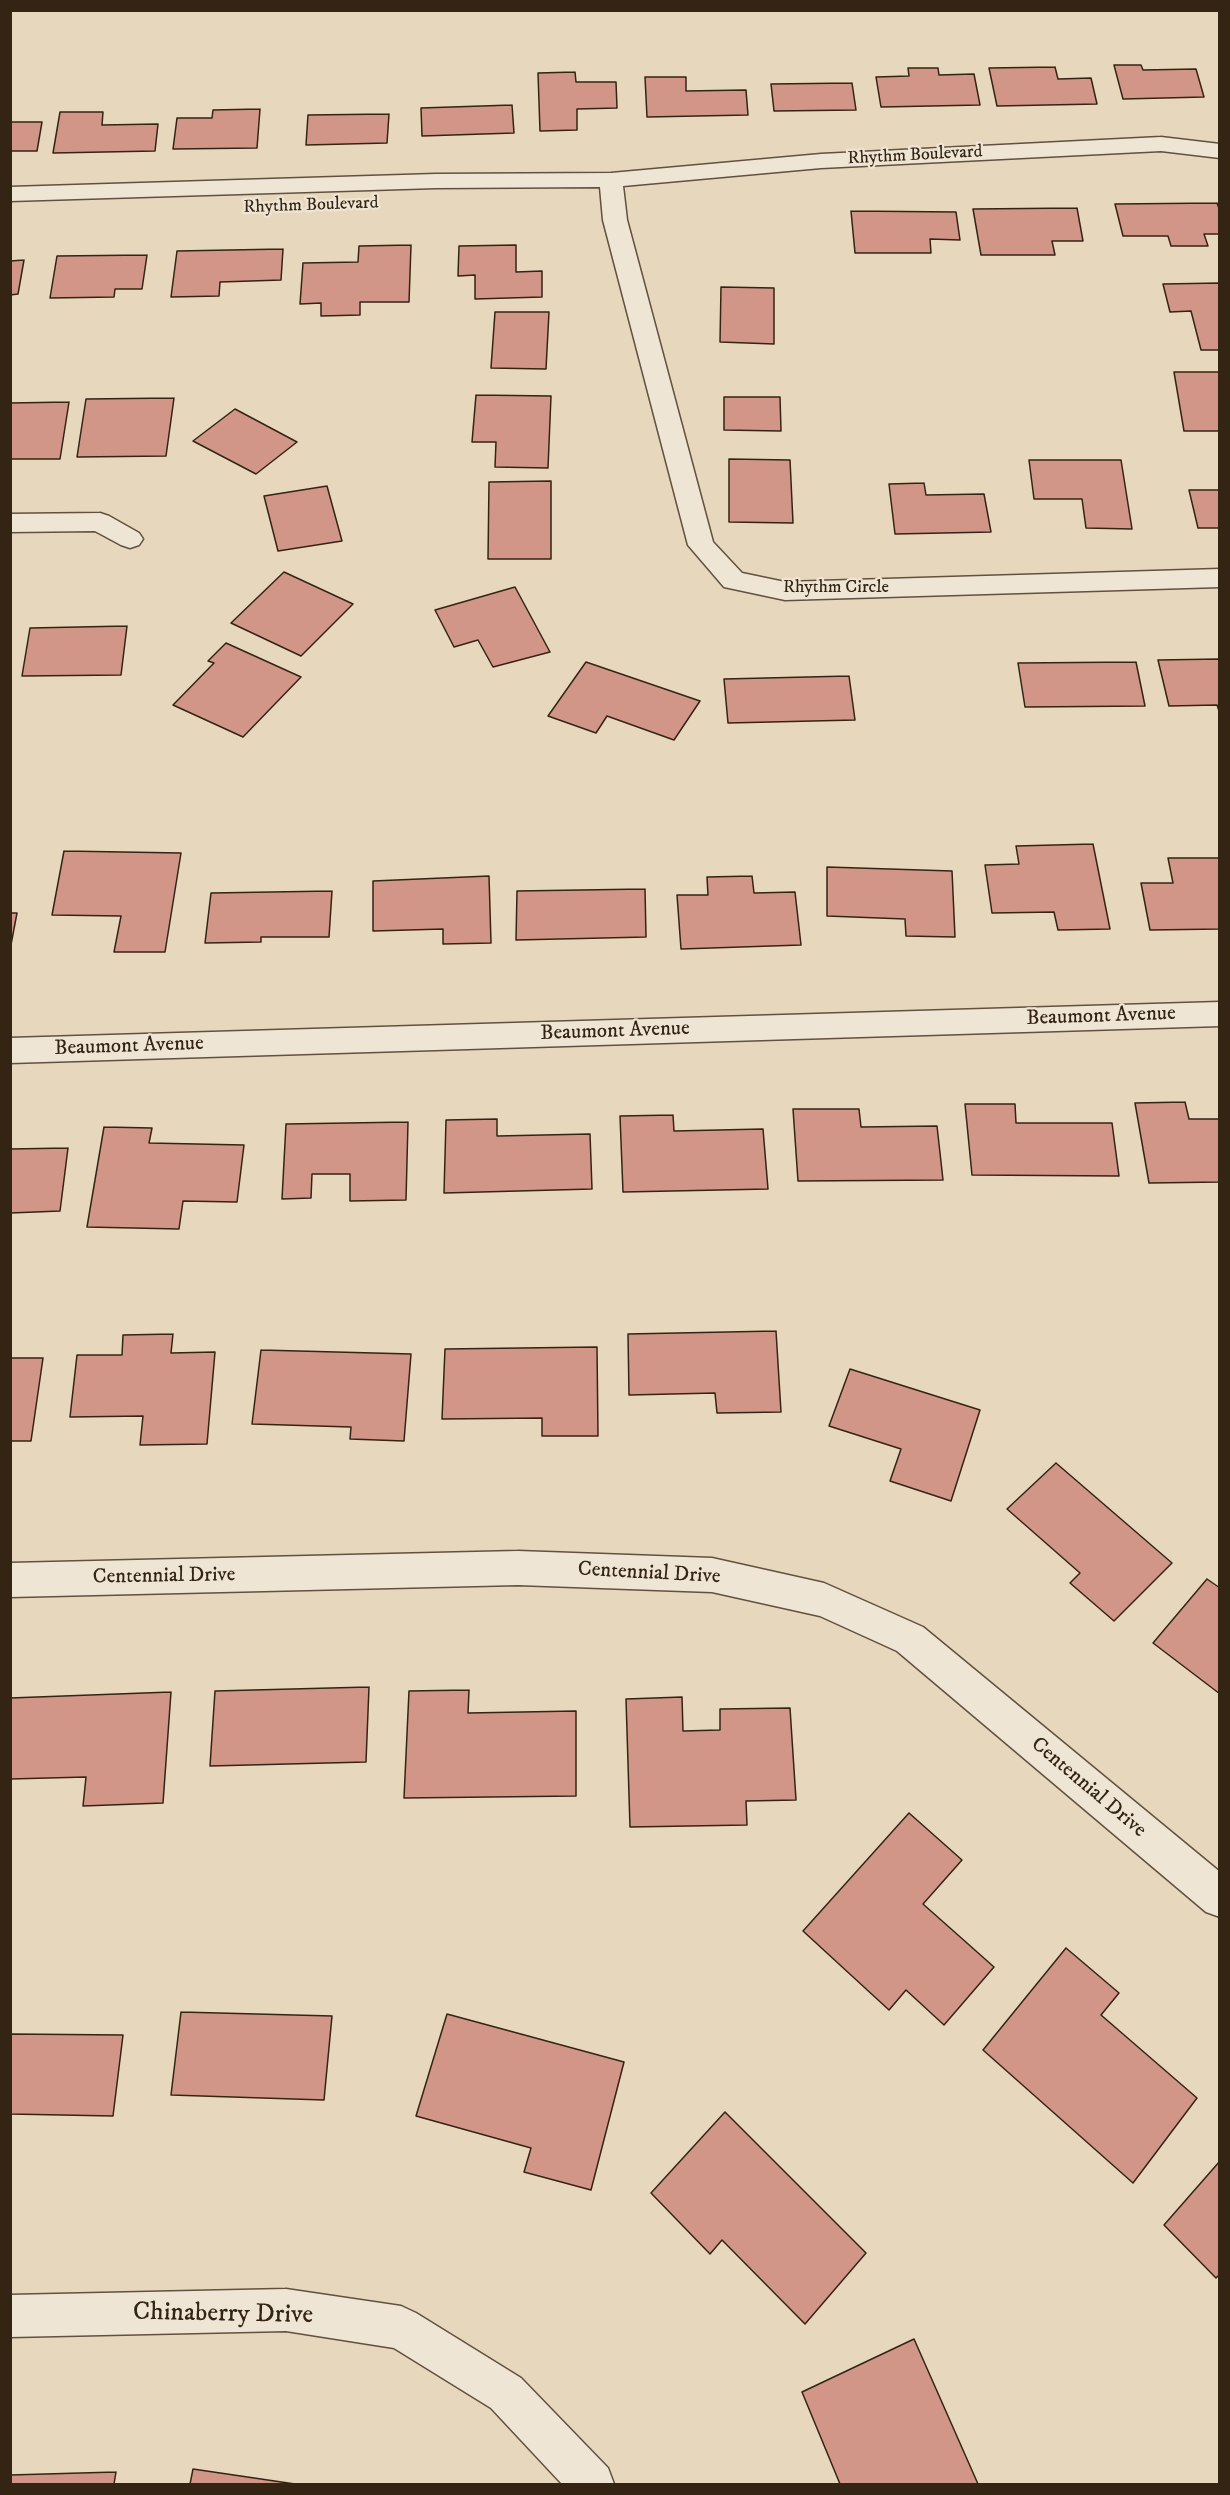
<!DOCTYPE html>
<style>
body{margin:0}
#map{position:relative;width:1230px;height:2495px;overflow:hidden;background:#e7d7bd;font-family:"IM FELL DW Pica",serif}
canvas{display:block}
.frame{position:absolute;inset:0;border:12px solid #342413;pointer-events:none}
</style>
<div id="map">
<canvas width="1230" height="2495"></canvas>
<div class="frame"></div>
</div>
<script>
const ctx = document.querySelector('canvas').getContext('2d');
ctx.lineJoin = 'round';
function fillPath(path, color) { ctx.fillStyle = color; ctx.fill(path, 'evenodd'); }
const toPath = rows => new Path2D(rows.map(r => 'M' + r).join(''));
function trace(path, color, width, dash) { ctx.strokeStyle = color; ctx.lineWidth = width; ctx.lineCap = dash ? 'butt' : 'round'; ctx.setLineDash(dash || []); ctx.stroke(path); }
function drawText(font, color, halo, rows, align = 'center') {
  ctx.font = font + ' "IM FELL DW Pica",serif'; ctx.lineWidth = 4.5; ctx.setLineDash([]); ctx.textBaseline = 'middle'; ctx.strokeStyle = halo; ctx.fillStyle = color; for (const [text, x, y, turn = 0] of rows) {
    ctx.save(); ctx.translate(x, y); ctx.rotate((+turn || 0) * Math.PI / 180); ctx.textAlign = isNaN(turn) ? turn : align; if (halo) ctx.strokeText(text, 0, 0); ctx.fillText(text, 0, 0); ctx.restore();
  }
}
const building = toPath([
 [1114,65,1141,65,1143,70,1196,69,1204,97,1123,99,1114,65],
 [1055,67,1058,79,1091,78,1097,104,997,106,989,68,1055,67],
 [908,68,938,68,939,75,974,74,980,105,881,107,876,77,909,76,908,68],
 [575,72,576,82,616,82,617,108,577,109,577,130,540,131,538,73,575,72],
 [645,77,686,77,686,91,746,90,748,115,647,117,645,77],
 [852,83,856,110,774,111,771,84,852,83],
 [512,105,514,133,422,136,421,108,512,105],
 [260,109,257,148,173,149,177,118,212,118,213,110,260,109],
 [60,112,103,112,102,125,158,124,155,151,53,153,60,112],
 [389,114,387,143,306,145,308,115,389,114],
 [10,122,42,122,37,151,10,151,10,122],
 [1217,203,1220,211,1220,234,1204,234,1208,246,1171,246,1168,236,1123,236,1115,204,1217,203],
 [1077,208,1083,241,1052,241,1055,255,981,255,973,209,1077,208],
 [851,211,956,212,960,240,930,239,931,253,855,253,851,211],
 [411,245,409,302,360,302,360,315,321,316,321,303,300,304,303,263,358,262,359,246,411,245],
 [516,245,516,272,542,271,542,297,475,299,475,275,458,276,459,246,516,245],
 [283,249,281,280,220,282,219,296,171,297,177,251,283,249],
 [147,255,142,289,115,289,114,297,50,298,57,256,147,255],
 [24,260,18,294,10,295,10,261,24,260],
 [1220,283,1220,350,1201,350,1191,311,1170,312,1163,284,1220,283],
 [721,287,774,288,774,344,720,342,721,287],
 [495,312,549,312,546,369,491,368,495,312],
 [1174,372,1220,372,1220,431,1184,431,1174,372],
 [476,395,551,396,548,468,495,467,496,442,472,442,476,395],
 [724,397,780,397,781,431,724,430,724,397],
 [174,398,166,456,77,457,86,399,174,398],
 [69,402,60,459,10,459,10,403,69,402],
 [235,409,297,442,256,474,193,441,235,409],
 [729,459,790,460,793,523,729,522,729,459],
 [1029,460,1121,460,1132,529,1086,528,1082,499,1034,499,1029,460],
 [551,481,551,559,488,559,489,482,551,481],
 [924,483,926,495,984,494,991,532,895,534,889,484,924,483],
 [327,486,342,541,278,551,264,496,327,486],
 [1189,490,1220,490,1220,528,1198,528,1189,490],
 [284,572,353,604,301,656,231,623,284,572],
 [515,587,550,652,493,667,478,640,454,647,435,610,515,587],
 [127,626,121,675,22,676,30,628,127,626],
 [226,643,301,677,243,737,173,705,214,663,208,661,226,643],
 [1220,659,1220,714,1217,705,1169,706,1158,660,1220,659],
 [586,662,700,701,674,740,607,716,596,733,548,716,586,662],
 [1136,662,1145,706,1025,707,1018,663,1136,662],
 [849,676,855,720,728,723,724,679,849,676],
 [1093,844,1110,929,1058,930,1054,912,992,913,985,865,1019,864,1016,846,1093,844],
 [64,851,181,853,165,952,114,952,121,916,52,915,64,851],
 [1168,858,1220,858,1220,929,1150,930,1141,883,1173,883,1168,858],
 [827,867,952,871,955,937,906,936,905,919,827,916,827,867],
 [489,876,491,943,443,944,443,929,373,931,373,881,489,876],
 [752,876,754,893,795,892,801,945,681,949,677,895,708,895,707,877,752,876],
 [645,889,646,937,516,940,517,891,645,889],
 [332,891,329,937,261,937,261,942,205,943,211,893,332,891],
 [10,913,17,913,10,950,10,913],
 [1185,1102,1189,1119,1220,1119,1220,1182,1149,1183,1135,1103,1185,1102],
 [965,1104,1015,1104,1016,1123,1112,1123,1119,1176,972,1175,965,1104],
 [793,1109,859,1109,861,1127,937,1126,943,1180,798,1181,793,1109],
 [673,1115,674,1131,763,1129,768,1189,623,1192,620,1116,673,1115],
 [497,1119,497,1136,590,1134,592,1189,444,1193,446,1120,497,1119],
 [408,1122,406,1200,350,1201,350,1174,312,1174,311,1198,282,1199,286,1124,408,1122],
 [104,1127,152,1128,149,1143,244,1145,237,1202,183,1201,179,1229,87,1227,104,1127],
 [68,1148,60,1211,10,1213,10,1149,68,1148],
 [776,1331,781,1412,717,1413,715,1393,629,1395,628,1334,776,1331],
 [173,1334,171,1353,215,1352,207,1444,140,1445,143,1416,70,1417,77,1355,122,1355,123,1335,173,1334],
 [597,1347,598,1436,542,1436,542,1418,442,1419,445,1349,597,1347],
 [261,1350,411,1354,404,1441,350,1439,351,1427,252,1424,261,1350],
 [10,1358,43,1358,31,1441,10,1441,10,1358],
 [850,1369,980,1410,951,1501,890,1481,901,1449,829,1426,850,1369],
 [1056,1463,1172,1563,1114,1621,1070,1583,1080,1573,1007,1509,1056,1463],
 [1207,1579,1220,1588,1220,1694,1153,1643,1207,1579],
 [369,1687,366,1762,210,1766,215,1691,369,1687],
 [469,1690,468,1713,576,1711,576,1796,404,1798,409,1691,469,1690],
 [171,1692,163,1803,83,1806,86,1777,10,1779,10,1698,171,1692],
 [682,1697,683,1731,720,1730,720,1709,790,1708,796,1800,746,1801,747,1825,630,1827,626,1699,682,1697],
 [909,1813,962,1860,923,1904,994,1967,944,2025,906,1990,889,2010,803,1931,909,1813],
 [1066,1948,1119,1993,1101,2015,1197,2098,1133,2183,983,2050,1066,1948],
 [181,2012,332,2016,324,2100,171,2095,181,2012],
 [447,2014,624,2062,591,2190,524,2172,531,2148,416,2116,447,2014],
 [10,2034,123,2035,113,2116,10,2114,10,2034],
 [725,2112,866,2253,805,2324,722,2240,710,2254,651,2193,725,2112],
 [1220,2161,1220,2274,1216,2278,1164,2225,1220,2161],
 [914,2339,978,2484,840,2484,802,2392,914,2339],
 [193,2469,295,2484,190,2484,193,2469],
 [116,2472,114,2484,10,2484,10,2475,116,2472]
]);
const minor = toPath([
 [1161,137,1220,144,1220,158,1161,151,821,168,623,186,627,220,713,542,742,573,785,582,1220,569,1220,587,785,600,724,587,688,545,603,220,600,187,436,188,10,201,10,187,436,174,611,173,821,154,1161,137],
 [100,513,109,516,139,533,143,539,139,545,130,548,121,545,95,531,10,532,10,514,100,513],
 [1220,1002,1220,1026,10,1063,10,1038,1220,1002],
 [518,1551,712,1558,824,1583,923,1627,1220,1872,1220,1917,1206,1912,897,1651,820,1616,712,1592,518,1585,10,1597,10,1563,518,1551],
 [286,2289,401,2306,416,2313,521,2378,608,2468,614,2484,562,2484,491,2408,394,2348,286,2331,10,2337,10,2295,286,2289]
]);
const farStreetnames = [
 ["Rhythm Boulevard",915,156,-3],
 ["Rhythm Boulevard",311,206,-2],
 ["Rhythm Circle",836,588]
];
const streetNames = [
 ["Beaumont Avenue",1101,1017,-2],
 ["Beaumont Avenue",615,1032,-2],
 ["Beaumont Avenue",129,1047,-2],
 ["Centennial Drive",649,1574,3],
 ["Centennial Drive",164,1577,-1],
 ["Centennial Drive",1088,1788,40]
];
const nearStreetnames = [
 ["Chinaberry Drive",223,2315,1]
];
fillPath(building, '#d29689');
trace(building, '#342413', 1.5);
trace(minor, '#61513e', 3);
fillPath(minor, '#efe5d4');
drawText('18px', '#342413', '#efe5d4', farStreetnames);
drawText('21px', '#342413', '#efe5d4', streetNames);
drawText('26px', '#342413', '#efe5d4', nearStreetnames);
</script>
